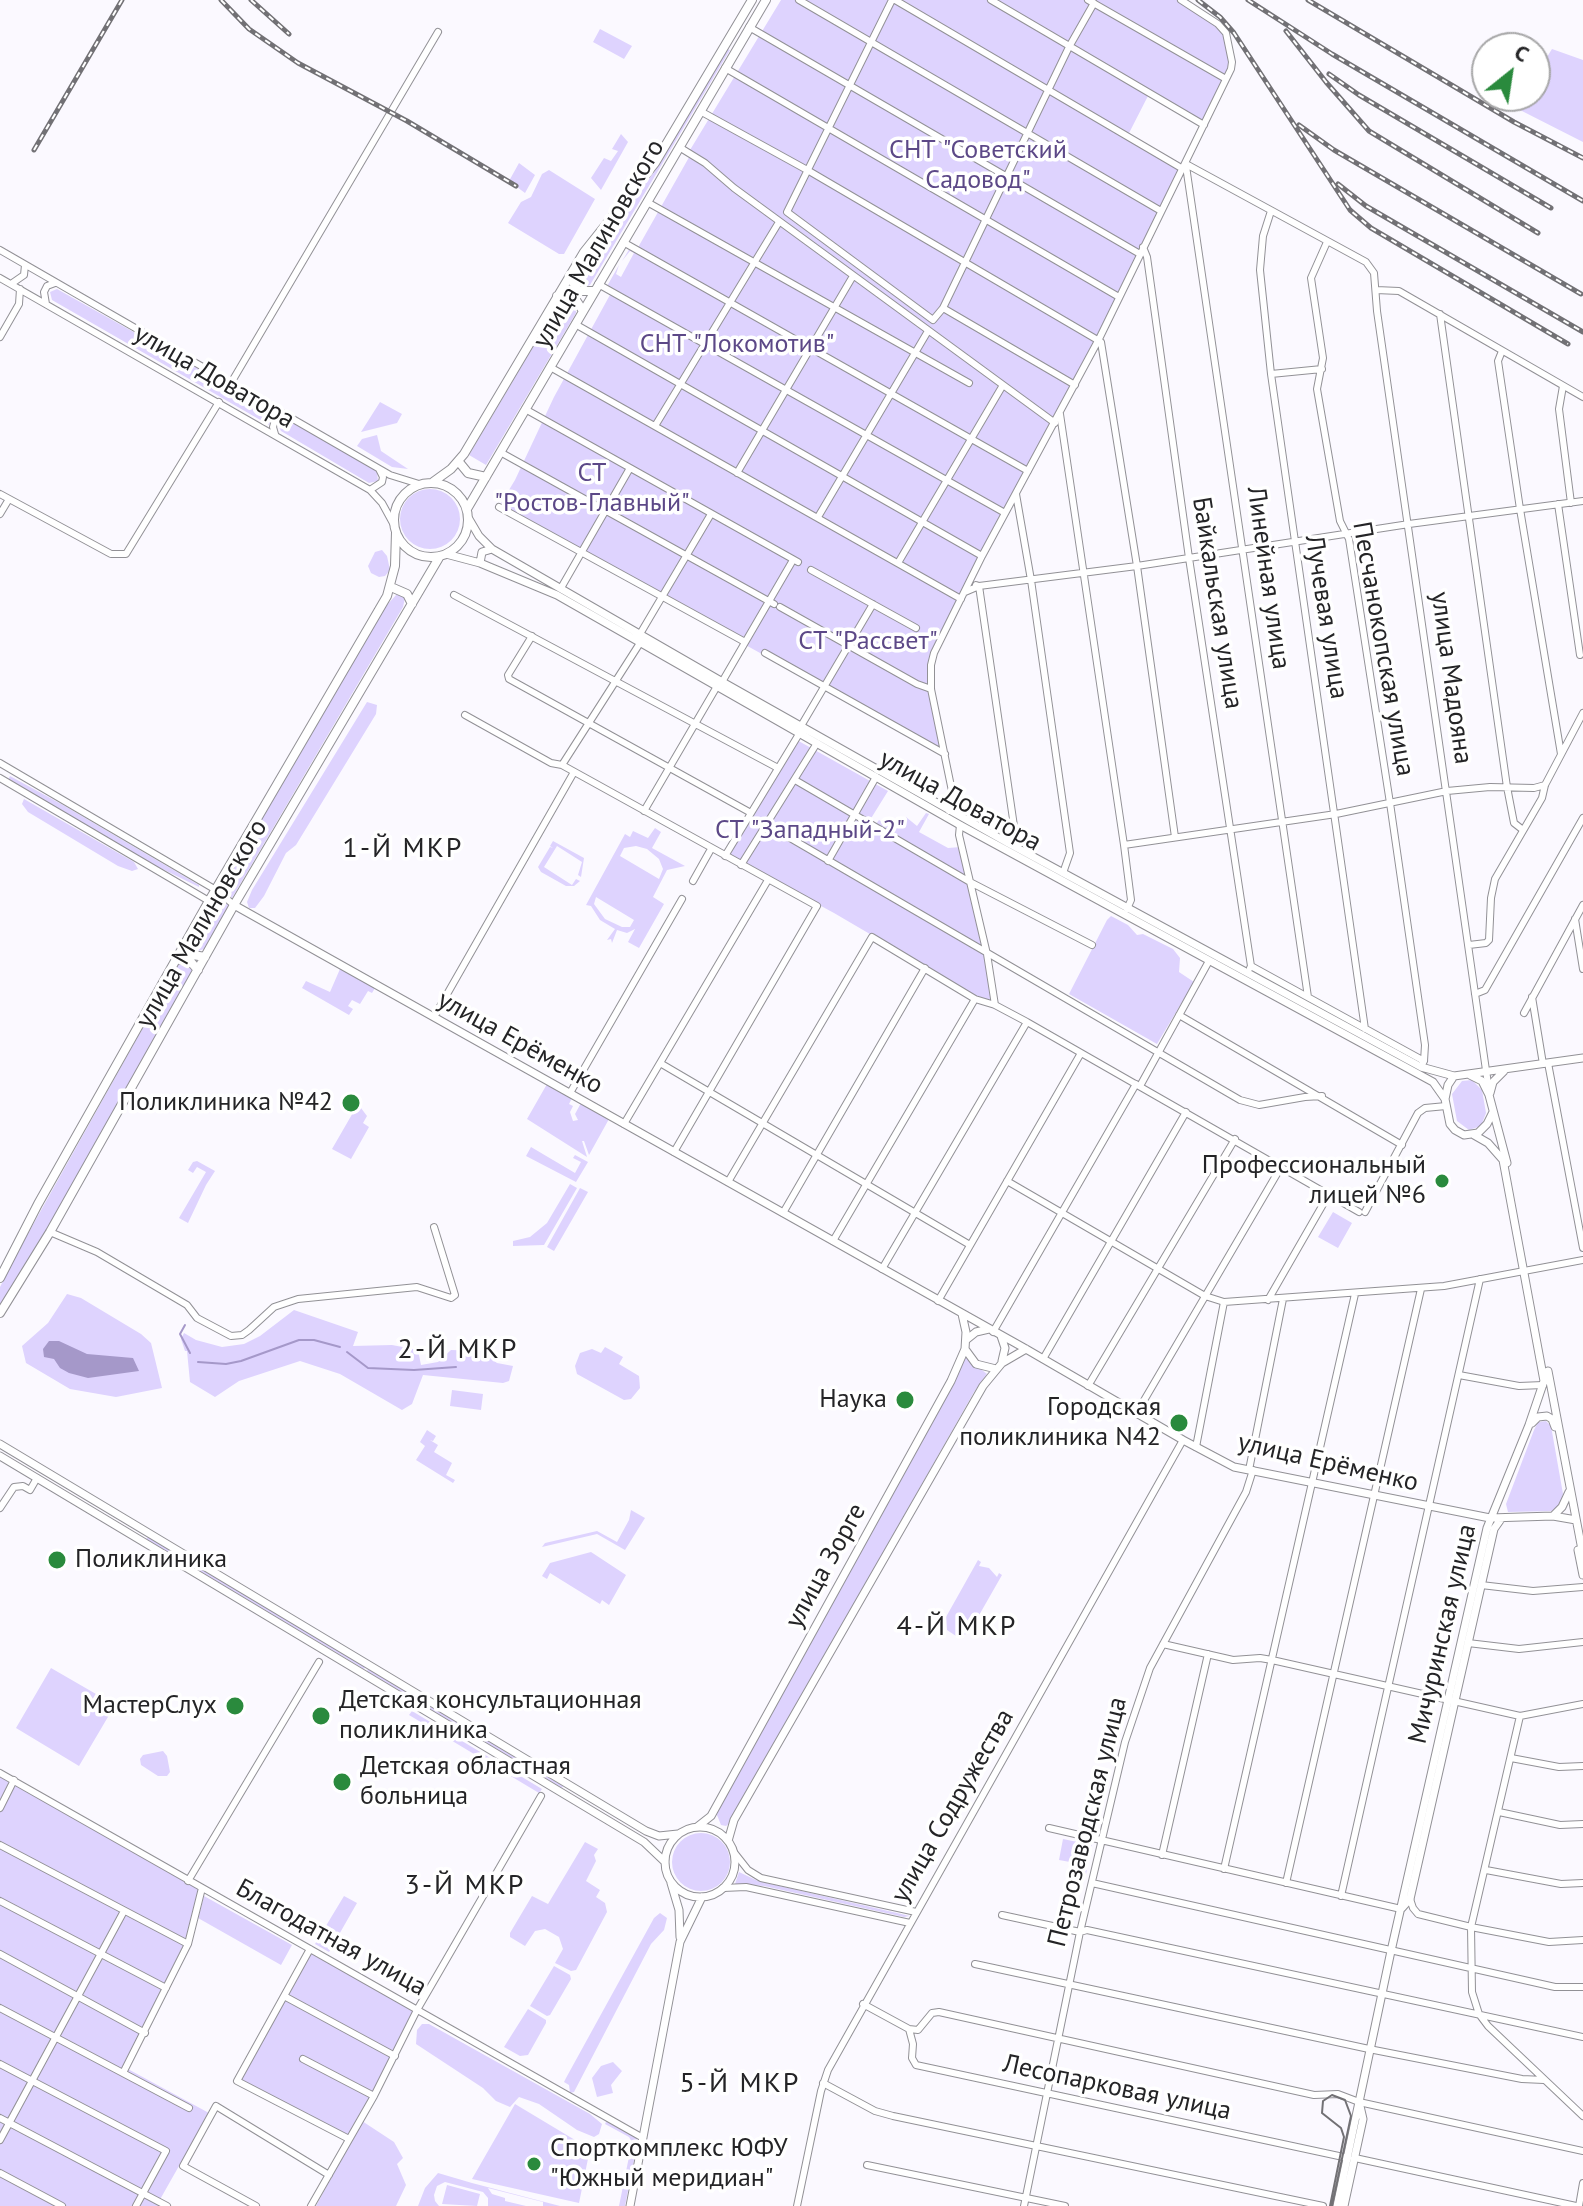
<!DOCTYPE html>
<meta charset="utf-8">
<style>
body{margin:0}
#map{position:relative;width:1583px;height:2206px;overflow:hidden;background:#fbf9ff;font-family:"PT Sans",sans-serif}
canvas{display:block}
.north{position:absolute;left:1471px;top:32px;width:80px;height:80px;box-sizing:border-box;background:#fff;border:2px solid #a7a7a8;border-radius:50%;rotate:30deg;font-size:22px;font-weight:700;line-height:32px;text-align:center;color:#242426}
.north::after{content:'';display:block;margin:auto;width:28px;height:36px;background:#2a8a3d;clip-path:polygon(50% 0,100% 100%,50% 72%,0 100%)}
</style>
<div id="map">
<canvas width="1583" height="2206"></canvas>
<div class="north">С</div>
</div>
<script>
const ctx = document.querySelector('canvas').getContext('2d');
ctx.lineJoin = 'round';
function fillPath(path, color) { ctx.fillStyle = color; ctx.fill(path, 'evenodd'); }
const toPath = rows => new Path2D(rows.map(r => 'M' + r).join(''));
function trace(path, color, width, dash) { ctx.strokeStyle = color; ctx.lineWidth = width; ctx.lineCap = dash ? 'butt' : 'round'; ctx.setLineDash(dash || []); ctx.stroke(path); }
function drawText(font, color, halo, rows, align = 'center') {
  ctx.font = font + ' "PT Sans",sans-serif'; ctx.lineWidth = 7; ctx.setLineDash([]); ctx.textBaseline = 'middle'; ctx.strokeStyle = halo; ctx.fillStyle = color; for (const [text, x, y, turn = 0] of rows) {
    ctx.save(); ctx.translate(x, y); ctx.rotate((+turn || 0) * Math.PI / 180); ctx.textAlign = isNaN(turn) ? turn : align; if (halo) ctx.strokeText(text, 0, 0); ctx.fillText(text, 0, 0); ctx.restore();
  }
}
const green = toPath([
 [781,0,1183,0,1222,31,1229,55,1229,66,1203,123,1150,92,1127,137,1185,172,938,648,933,665,934,687,948,757,498,508,515,480,554,397,611,293,606,288,619,265,616,274,621,277,634,253,630,251,622,261,630,248,636,251,692,152,690,150],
 [600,29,632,46,624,59,593,42],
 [727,49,730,50,590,285,585,288,579,286,576,280,588,259,654,172],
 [1552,49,1583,60,1583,142,1518,109,1527,96,1535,96,1535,76],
 [621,134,628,142,601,190,591,178,604,158,611,161,618,151,612,149],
 [519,163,535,175,525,193,509,181],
 [549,170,595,199,564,254,559,254,508,223,521,202,531,197,542,174],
 [57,289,276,412,269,425,52,300,50,292],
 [566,300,572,301,576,307,576,313,486,465,469,455,559,303],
 [380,402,402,414,397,423,361,432],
 [285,418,377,471,378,481,369,483,281,431,278,425],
 [377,435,381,451,408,469,392,467,357,446,362,439],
 '400 519a30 30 0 1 1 60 0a30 30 0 1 1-60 0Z',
 [382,550,387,556,390,570,385,576,379,577,371,573,368,566,375,552],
 [397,594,405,598,403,607,232,898,220,891,386,606],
 [367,702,377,705,376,714,296,845,286,853,264,896,255,908,249,908,247,902,252,890],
 [795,739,888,791,870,820,876,824,879,820,885,824,889,817,902,825,906,817,917,826,926,813,929,814,919,832,948,848,961,847,988,947,994,1002,974,995,834,913,725,854],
 [10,776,63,805,199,885,199,887,146,861,8,780],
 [24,799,134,862,138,869,132,871,118,866,28,812,22,804],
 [655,828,661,832,652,848,685,866,667,870,653,897,664,904,639,948,628,942,635,929,627,933,617,930,612,943,611,939,607,940,615,929,600,920,591,906,586,905,625,834,630,837,633,831,648,838],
 [636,846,647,849,659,859,663,869,659,879,620,856,624,848],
 [596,897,634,920,630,927,622,927,605,919,594,904],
 [553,841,584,858,581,877,578,875,582,862,557,846,544,867,572,885,576,879,580,881,574,886,566,886,541,872,538,867,550,847,553,848,550,846],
 [217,895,230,903,204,949,195,952,192,942],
 [1111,916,1128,925,1137,935,1143,934,1173,949,1180,958,1179,972,1194,982,1157,1044,1069,994,1107,920],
 [185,962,193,971,49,1225,0,1306,0,1287,20,1248,179,963],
 [340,969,375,988,372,993,368,991,360,1004,352,1000,348,1006,353,1009,349,1015,302,988,306,981,330,992],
 [1472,1080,1482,1090,1486,1113,1481,1126,1469,1130,1457,1121,1452,1094,1462,1081],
 [547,1084,572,1098,569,1104,573,1106,570,1112,573,1121,578,1120,575,1114,581,1103,609,1119,589,1155,584,1141,582,1141,587,1157,527,1119],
 [358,1104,367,1116,363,1123,369,1127,351,1159,332,1149],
 [531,1147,575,1173,581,1162,573,1158,575,1155,588,1162,576,1182,526,1156],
 [197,1161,215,1171,206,1185,188,1223,179,1218,206,1172,197,1167,193,1173,188,1170,193,1162],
 [570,1184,577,1188,544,1245,513,1246,513,1241,530,1237,547,1223],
 [580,1188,588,1192,554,1251,547,1247],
 [1333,1212,1352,1223,1338,1248,1318,1237],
 [67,1294,81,1298,141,1334,151,1343,162,1388,116,1397,70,1389,26,1363,22,1346,48,1323],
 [294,1310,358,1332,353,1346,392,1345,418,1350,421,1365,438,1362,451,1350,481,1351,497,1363,513,1366,509,1381,503,1383,423,1375,412,1404,402,1410,340,1374,300,1361,239,1381,215,1397,190,1382,187,1351,185,1351,181,1339,184,1333,196,1340,222,1347,244,1344,260,1336],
 [605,1347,623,1357,619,1364,639,1376,640,1388,631,1399,624,1400,577,1374,575,1366,580,1353,592,1349,601,1353],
 [967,1358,987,1374,974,1392,730,1823,726,1826,721,1825,717,1815,718,1808,955,1381,964,1359],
 [452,1390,483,1394,481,1410,450,1406],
 [1546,1421,1551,1426,1563,1494,1561,1504,1552,1511,1508,1512,1506,1504,1534,1430,1538,1422],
 [427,1430,436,1436,433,1441,430,1440,438,1445,434,1452,452,1463,446,1475,455,1480,453,1483,416,1460,425,1446,420,1442],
 [631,1510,645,1518,625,1550,597,1534,542,1547,545,1543,597,1531,617,1542,629,1520],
 [148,1537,365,1667,364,1669,146,1539],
 [591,1552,626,1575,609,1605,602,1600,600,1604,550,1573,547,1579,542,1576,550,1563],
 [978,1560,981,1562,979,1566,989,1568,997,1577,999,1573,1002,1575,970,1631,963,1636,956,1636,947,1630,946,1617],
 [51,1668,115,1705,79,1766,16,1728],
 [368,1669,563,1786,562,1788,367,1671],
 [412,1711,542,1789,539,1793,409,1715],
 [163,1751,167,1756,170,1772,167,1776,158,1776,141,1765,140,1759,143,1755],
 [0,1775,200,1889,186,1940,126,2068,209,2113,158,2203,163,2206,0,2206],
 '672 1862a29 29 0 1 1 58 0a29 29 0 1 1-58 0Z',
 [1063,1839,1092,1845,1086,1874,1069,1870,1070,1862,1059,1860],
 [585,1842,598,1849,594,1855,596,1861,586,1881,600,1890,596,1897,605,1903,607,1912,576,1970,571,1971,555,1963,563,1949,559,1937,545,1929,535,1931,525,1946,510,1937,510,1933,532,1896,548,1904],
 [739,1872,758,1881,910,1916,904,1917,764,1886,735,1884],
 [204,1896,292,1945,281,1965,198,1918],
 [344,1896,357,1903,329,1952,315,1944],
 [660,1913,667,1918,664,1930,651,1944,574,2092,570,2093,569,2085,564,2082,566,2078,654,1918],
 [311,1952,414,2010,393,2057,348,2137,240,2079],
 [554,1966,570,1975,571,1979,550,2015,547,2016,530,2006],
 [528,2009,546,2020,546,2023,528,2055,520,2056,504,2047],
 [422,2024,429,2024,590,2114,602,2124,599,2134,594,2137,577,2130,539,2104,519,2097,510,2107,496,2101,483,2088,416,2044,417,2030],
 [613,2062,622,2071,611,2085,613,2093,597,2097,592,2078,601,2066],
 [515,2104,590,2149,579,2203,472,2179],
 [607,2120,636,2136,638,2140,625,2206,619,2206,632,2142,629,2137,605,2124],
 [362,2121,394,2142,403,2158,397,2164,406,2185,396,2206,316,2206],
 [438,2173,472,2183,560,2206,543,2206,543,2202,488,2188,492,2194,505,2198,505,2201,526,2206,488,2206,488,2198,483,2192,445,2182,437,2186,434,2195,435,2201,439,2206,418,2206,425,2188],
 [447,2185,480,2194,477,2206,442,2204]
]);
const water = toPath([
 [49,1341,59,1341,87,1354,133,1358,139,1371,88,1378,69,1373,60,1368,54,1359,44,1357,43,1349]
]);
const stream = toPath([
 [185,1325,180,1334,190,1353],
 [347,1352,368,1368,414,1370,456,1367],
 [198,1362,226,1364,241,1361,299,1340,314,1340,340,1347]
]);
const minor = toPath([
 [799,0,1161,211],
 [892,0,787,212,933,320,943,308,1069,47,1094,3],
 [895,0,1183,169],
 [991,0,1204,125],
 [1088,0,1226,79],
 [749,27,1140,254],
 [725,68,1119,297],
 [700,111,809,171,1101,342,1137,566,1175,837],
 [679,147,705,163,734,188,1055,423],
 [1186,164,1366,262,1374,273,1377,311,1489,1091],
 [1186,166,1308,997],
 [647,202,969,383],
 [1271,211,1263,236,1260,270,1271,374,1365,1029],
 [623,242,1028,471],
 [1327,242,1311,278,1323,358,1317,389,1340,521,1349,539,1390,803,1425,1045,1424,1061,1421,1067],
 [1143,247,1147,257,1189,558,1251,966],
 [0,250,390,475,419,484],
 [0,278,370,490,382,503,394,525],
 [11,284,24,275,25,265],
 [598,284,1005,513],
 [1376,290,1399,291,1583,397],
 [46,304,44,292,47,286,55,283],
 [943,308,1075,385],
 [1440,314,1507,787,1514,823,1523,830],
 [575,324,982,556],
 [0,337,19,304,20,289],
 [1502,351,1498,361,1520,509,1561,754],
 [550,367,961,599],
 [1271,374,1322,369],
 [231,383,438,32],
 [1563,386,1559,409,1571,503],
 [525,409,798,562],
 [1060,414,1124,845,1131,900,1127,909],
 [655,426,779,222],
 [275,434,273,427,275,420,280,415,287,414],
 [500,452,774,604],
 [737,473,853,276],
 [370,490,382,482,383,477,379,469],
 [0,494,111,554,126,554,219,402],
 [1016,494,1031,580,1070,853,1063,873],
 [1558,504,1580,655],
 [499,507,745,642],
 [0,514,9,499],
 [818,517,928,331],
 [898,563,1003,385],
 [811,570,916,628],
 [976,585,979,586,1014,826,1008,843],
 [561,588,630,468],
 [965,592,979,586,1137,566,1409,524,1583,501],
 [454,595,778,768],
 [780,607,917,684,931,689],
 [640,634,711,514],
 [532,636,508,675,509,679,751,813],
 [765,653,945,754],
 [722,682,793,560],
 [465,715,551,763,562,765,817,906,674,1152],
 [801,726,873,604],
 [0,763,216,890,234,905],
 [562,765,640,643],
 [0,778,209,901],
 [795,780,970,882,1092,945],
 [644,811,716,688],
 [949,811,953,796,931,689,931,665,934,653,982,556,1099,339,1231,69,1232,62,1226,33,1218,24,1181,0],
 [766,824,1240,1100,1259,1105,1305,1097,1322,1096],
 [960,825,959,835,987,954,995,1005],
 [1124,845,1336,814,1447,791,1490,787,1534,788,1545,785],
 [725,856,799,734],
 [828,861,876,777],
 [741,865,817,743],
 [693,881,711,849],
 [1575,919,1583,969],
 [1469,945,1486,943,1489,940,1491,898,1495,879,1542,798,1545,785,1583,713],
 [1250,968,1251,966,1424,1061],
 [1475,994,1485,990,1583,818],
 [1532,997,1543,1064],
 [1524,1013,1583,905],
 [1179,1015,1402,1145],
 [434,1017,574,772],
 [660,1063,970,1245],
 [1548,1063,1583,1248],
 [1140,1086,1209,961],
 [570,1093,682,899],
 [624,1124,768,880],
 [1007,1181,1205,1296,1224,1302,1444,1286,1583,1260],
 [728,1182,872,937,975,999,995,1005,1027,1022,1359,1212],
 [1365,1212,1418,1113,1425,1108,1446,1106],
 [783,1213,925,968],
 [50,1232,97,1252,187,1305,197,1318,231,1336,242,1335,249,1330,274,1307,298,1299,417,1287,451,1298,455,1295,434,1227],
 [833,1241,975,999],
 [882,1269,1027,1022],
 [1268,1300,1329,1194],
 [938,1301,1081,1053],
 [993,1332,1136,1084],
 [1043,1359,1186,1112],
 [1459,1375,1519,1386,1543,1385],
 [1088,1386,1235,1139],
 [1136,1414,1281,1167],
 [1196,1447,1224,1302],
 [1249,1470,1283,1299],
 [0,1508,14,1487,23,1486,30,1490,37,1478],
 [1481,1585,1533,1591,1583,1587],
 [1468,1643,1519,1649,1583,1642],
 [1163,1644,1233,1660,1260,1658,1272,1660,1520,1716,1583,1704],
 [1520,1716,1471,1927,1472,1992,1479,2014,1488,2026,1583,2116],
 [1511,1758,1559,1767,1583,1766],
 [0,1773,643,2138],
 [0,1808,14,1780],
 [1499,1812,1560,1825,1583,1824],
 [1049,1828,1401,1909],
 [0,1845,188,1944],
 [733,1851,748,1870,761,1878,916,1912],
 [1162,1855,1208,1654],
 [1224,1869,1355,1294],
 [1486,1870,1561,1884,1583,1883],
 [188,1881,319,1662],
 [1092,1883,1555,1987,1583,1987],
 [1286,1883,1421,1289],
 [723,1888,746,1887,910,1923],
 [1341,1896,1480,1279],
 [1410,1899,1413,1908,1418,1914,1471,1927,1549,1942,1583,1940],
 [0,1901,166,1988],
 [1002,1915,1080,1932,1087,1930,1583,2037],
 [310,1949,237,2081,349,2139],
 [0,1954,145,2033],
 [975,1964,1369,2049,1522,2079,1544,2080],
 [284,1996,395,2056],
 [863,2004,909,2029],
 [0,2008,189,2108],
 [909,2029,918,2030,932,2013,939,2012,1314,2095,1338,2094,1359,2102,1583,2151],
 [909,2029,913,2044,912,2058,916,2065,1348,2158],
 [303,2059,374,2096],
 [0,2064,166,2151,136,2206],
 [123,2073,188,1944,202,1888],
 [823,2083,875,2111,893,2116,1323,2206],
 [0,2118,167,2206],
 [0,2140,124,1911],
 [1355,2158,1576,2206],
 [867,2165,1065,2206],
 [0,2173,62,2206],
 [256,2206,183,2166,216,2106,329,2175],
 [311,2206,374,2096,417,2010,541,1796],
 [797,2206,821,2091,828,2070,1183,1440],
 [1024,2206,1080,1932,1125,1742,1150,1668,1246,1492,1253,1470],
 [1579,2206,1583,2183]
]);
const major = toPath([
 [469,519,479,536,492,549,726,684,1008,843,1421,1067,1454,1076,1583,1058],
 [446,554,480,563,557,595,960,825,1433,1082,1445,1099],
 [480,563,482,552,492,549],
 [234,905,1026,1349,1183,1440,1234,1467,1490,1518,1553,1516,1576,1520],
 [1470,1075,1482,1081,1489,1095,1507,1163],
 [1454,1076,1448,1085,1445,1099,1450,1124,1455,1130,1464,1135,1478,1133,1487,1124,1493,1112],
 [1490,1093,1493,1082,1504,1071],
 [1001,1336,1005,1348,1002,1361],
 [966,1340,976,1332,989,1329],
 [965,1349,976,1364,996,1369],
 [1548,1371,1583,1555],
 [1532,1423,1538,1417,1547,1416,1552,1419,1555,1427],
 [0,1444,646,1831,659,1836,678,1834],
 [0,1456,644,1842,665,1862],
 [1553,1516,1562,1507,1569,1492],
 [1578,1550,1583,1575],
 [697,1827,711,1816,951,1381,965,1349,966,1332,962,1314],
 '665 1862a35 35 0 1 1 70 0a35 35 0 1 1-70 0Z',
 [728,1841,734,1820,983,1386,1002,1363,1026,1349],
 [671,1883,679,1910,680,1937],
 [1402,1908,1410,1899,1494,1529,1501,1519],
 [630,2206,680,1942,702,1897],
 [1337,2206,1391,1951,1487,1528,1529,1425,1544,1381,1503,1160,1488,1143,1474,1135],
 [1344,2206,1363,2119,1360,2106]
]);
const highway = toPath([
 [569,277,579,291,594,291],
 [557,296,574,297,583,311],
 [459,462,468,473,486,477],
 [433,482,451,469,464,454,584,252,655,163,752,0],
 '394 520a37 37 0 1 1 74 0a37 37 0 1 1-74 0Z',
 [467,509,766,0],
 [391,587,407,594,412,604],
 [184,946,193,955,205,957],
 [177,959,190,961,198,970],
 [0,1278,38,1204,209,901,387,596,395,566,396,532],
 [0,1313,50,1232,234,905,440,556]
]);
const tram = toPath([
 [1330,2206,1344,2137,1341,2128,1322,2113,1323,2101,1332,2095,1345,2100,1351,2116,1332,2206]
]);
const rail = toPath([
 [221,0,249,29,298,63,407,121,516,186],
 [251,0,289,34],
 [1198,0,1220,17,1234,33,1350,210,1371,228,1568,344],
 [1248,0,1332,54,1583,201],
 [1308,0,1514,122,1583,158],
 [1286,31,1326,82,1369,131,1538,233],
 [1329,74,1359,95,1551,208],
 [1299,125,1334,150,1581,294],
 [34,150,122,0],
 [1338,184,1366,206,1583,332]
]);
const markers = [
 [351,1103,10,"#2a8a3d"],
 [1442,1181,8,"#2a8a3d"],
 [905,1400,10,"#2a8a3d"],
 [1179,1423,10,"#2a8a3d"],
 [57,1560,10,"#2a8a3d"],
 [235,1706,10,"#2a8a3d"],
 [321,1716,10,"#2a8a3d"],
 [342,1782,10,"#2a8a3d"],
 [534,2164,8,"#2a8a3d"]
];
const parkNames = [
 ["СНТ \"Советский",978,151],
 ["Садовод\"",978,181],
 ["СНТ \"Локомотив\"",737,345],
 ["СТ",592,474],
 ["\"Ростов-Главный\"",592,504],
 ["СТ \"Рассвет\"",868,642],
 ["СТ \"Западный-2\"",810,831]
];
const streetNames = [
 ["улица Малиновского",599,244,-60],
 ["улица Доватора",214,377,30],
 ["Линейная улица",1268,578,82],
 ["Байкальская улица",1217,603,81],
 ["Лучевая улица",1326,617,81],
 ["Песчанокопская улица",1383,649,80],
 ["улица Мадояна",1451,678,82],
 ["улица Доватора",960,801,29],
 ["улица Малиновского",202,924,-60],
 ["улица Ерёменко",520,1043,29],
 ["улица Ерёменко",1328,1463,13],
 ["улица Зорге",826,1566,-61],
 ["Мичуринская улица",1443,1634,-77],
 ["улица Содружества",953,1806,-60],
 ["Петрозаводская улица",1088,1822,-76],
 ["Благодатная улица",331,1938,29],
 ["Лесопарковая улица",1117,2088,12]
];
const poiNames = [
 ["Поликлиника №42",333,1103],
 ["Профессиональный",1426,1166],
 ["лицей №6",1426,1196],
 ["Наука",887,1400],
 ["Городская",1161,1408],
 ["поликлиника N42",1161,1438],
 ["Поликлиника",75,1560,"left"],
 ["Детская консультационная",339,1701,"left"],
 ["поликлиника",339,1731,"left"],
 ["МастерСлух",217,1706],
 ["Детская областная",360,1767,"left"],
 ["больница",360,1797,"left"],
 ["Спорткомплекс ЮФУ",550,2149,"left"],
 ["\"Южный меридиан\"",550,2179,"left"]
];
const neighbourhoodNames = [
 ["1-Й МКР",403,849],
 ["2-Й МКР",458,1350],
 ["4-Й МКР",957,1627],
 ["3-Й МКР",465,1886],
 ["5-Й МКР",740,2084]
];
fillPath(green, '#ded3fe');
fillPath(water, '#a598c9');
trace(stream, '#a598c9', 2);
trace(minor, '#929196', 8);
trace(major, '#929196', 9);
trace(highway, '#929196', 10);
trace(minor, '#fff', 6);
trace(major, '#fff', 7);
trace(highway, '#fff', 8);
trace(tram, '#727175', 2);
trace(rail, '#727175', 5);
trace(rail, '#fff', 2, [6]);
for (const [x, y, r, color] of markers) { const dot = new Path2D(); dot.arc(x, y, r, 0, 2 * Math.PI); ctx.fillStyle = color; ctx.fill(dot); trace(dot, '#fff', 3); }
drawText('26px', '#5c4887', '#fff', parkNames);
drawText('26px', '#242426', '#fff', streetNames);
drawText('26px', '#242426', '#fff', poiNames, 'right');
ctx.letterSpacing = '2px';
drawText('28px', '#242426', '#fff', neighbourhoodNames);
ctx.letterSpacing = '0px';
</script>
